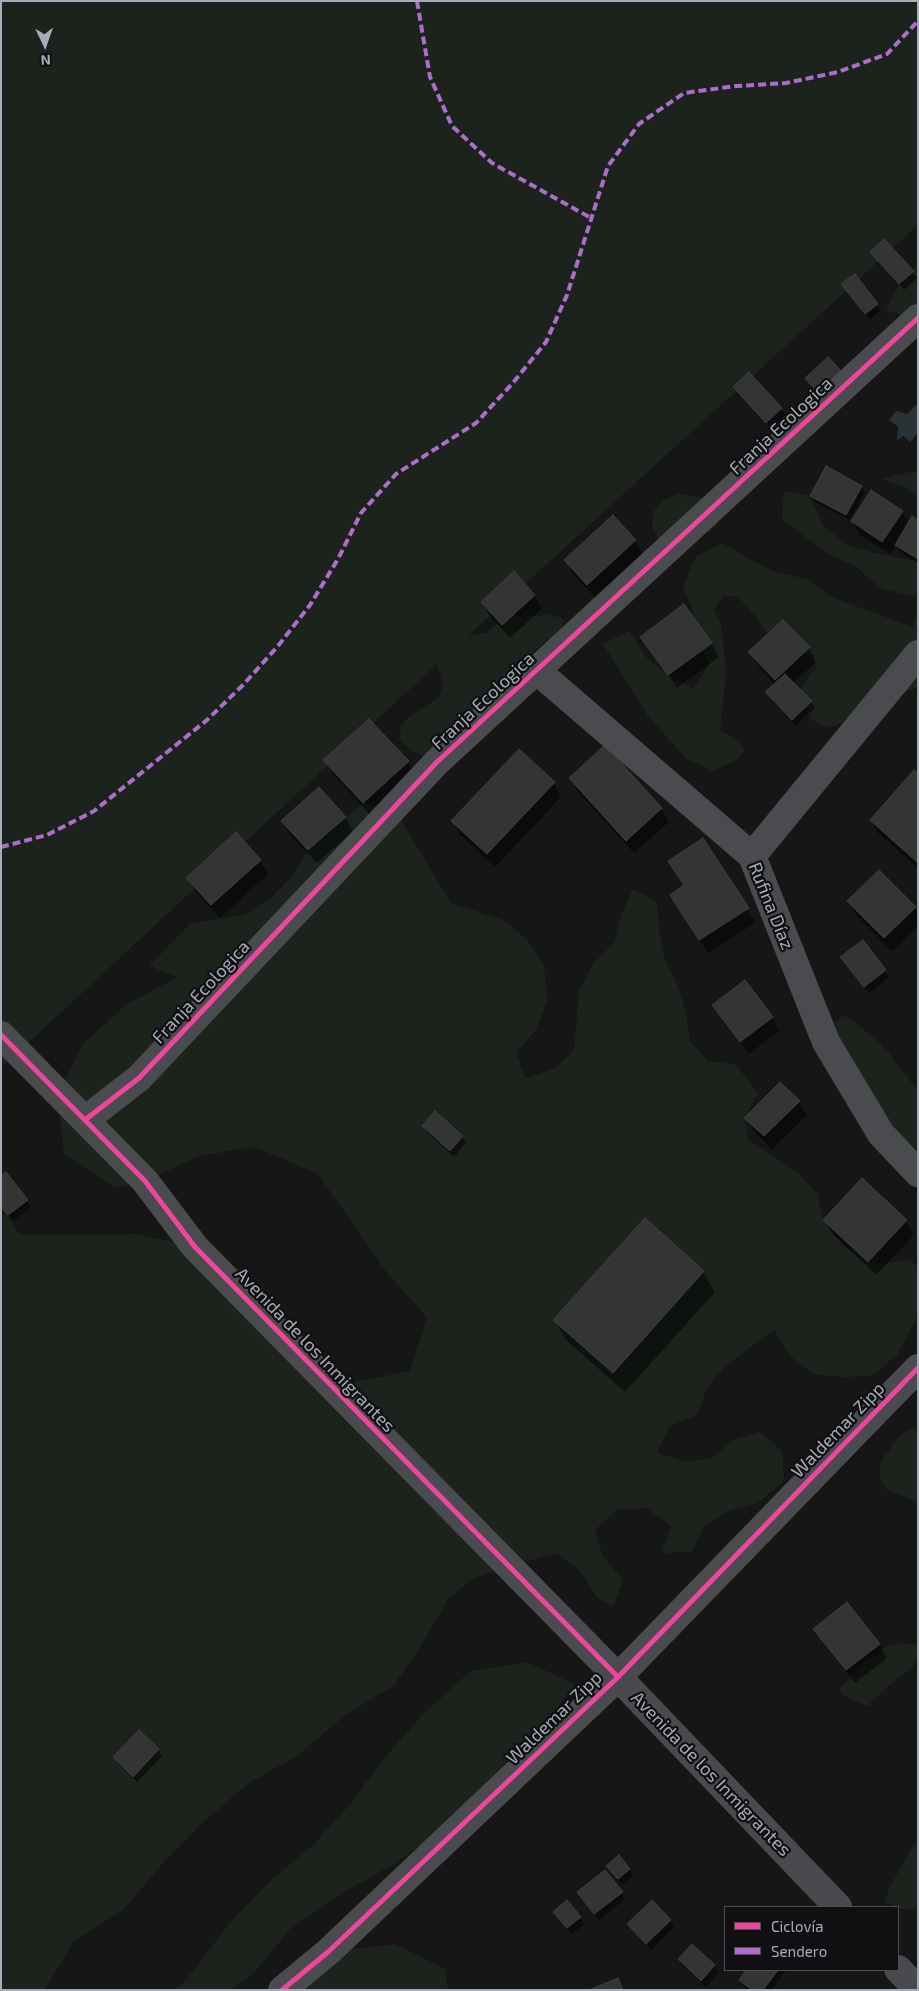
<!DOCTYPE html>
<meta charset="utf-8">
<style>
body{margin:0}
#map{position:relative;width:919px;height:1991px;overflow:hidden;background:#161616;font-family:"Exo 2",sans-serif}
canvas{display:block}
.frame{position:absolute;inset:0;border:2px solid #a6adb8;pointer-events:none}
.legend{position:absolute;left:724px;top:1906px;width:175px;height:65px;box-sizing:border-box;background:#101012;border:1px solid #4c4f54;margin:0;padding:6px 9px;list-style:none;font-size:15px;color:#a6adb8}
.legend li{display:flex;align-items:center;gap:10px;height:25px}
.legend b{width:25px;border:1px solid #4c4f54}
.north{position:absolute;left:20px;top:20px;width:50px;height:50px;-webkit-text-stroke:4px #101012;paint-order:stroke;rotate:177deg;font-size:14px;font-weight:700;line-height:20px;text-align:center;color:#a6adb8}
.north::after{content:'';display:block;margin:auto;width:18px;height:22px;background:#a6adb8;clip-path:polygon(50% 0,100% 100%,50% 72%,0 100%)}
</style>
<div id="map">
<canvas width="919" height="1991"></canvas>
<div class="frame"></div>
<ul class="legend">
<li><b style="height:6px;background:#ed469a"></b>Ciclovía</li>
<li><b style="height:6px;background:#b06ccc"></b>Sendero</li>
</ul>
<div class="north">N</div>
</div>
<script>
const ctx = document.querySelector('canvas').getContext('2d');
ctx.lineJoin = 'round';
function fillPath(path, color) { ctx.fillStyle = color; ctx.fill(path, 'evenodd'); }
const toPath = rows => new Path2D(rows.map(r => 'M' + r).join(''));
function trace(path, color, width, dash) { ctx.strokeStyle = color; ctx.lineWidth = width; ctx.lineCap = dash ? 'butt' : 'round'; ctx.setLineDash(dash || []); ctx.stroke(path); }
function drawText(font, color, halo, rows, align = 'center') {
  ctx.font = font + ' "Exo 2",sans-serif'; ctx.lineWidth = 4.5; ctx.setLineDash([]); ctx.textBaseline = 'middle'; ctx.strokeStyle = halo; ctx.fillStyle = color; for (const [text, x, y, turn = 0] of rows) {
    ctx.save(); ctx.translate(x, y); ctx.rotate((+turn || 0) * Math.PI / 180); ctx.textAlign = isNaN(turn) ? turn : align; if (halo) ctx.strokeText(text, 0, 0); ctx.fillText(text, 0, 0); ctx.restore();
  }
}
const green = toPath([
 [1,1,918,1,918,225,468,636,486,633,498,623,516,616,548,615,563,618,561,633,547,640,533,652,525,664,425,757,412,751,401,741,400,727,410,716,438,698,443,685,437,664,1,1068],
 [918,258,918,315,914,319,886,310,899,284,914,271],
 [918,471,918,499,909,489,881,479,899,474],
 [784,491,810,496,823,526,849,546,882,555,918,561,918,597,882,589,856,567,829,554,782,520],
 [678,494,710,499,717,511,717,526,704,535,689,540,658,540,652,526,654,511,663,500],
 [722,543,749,559,776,572,807,579,831,597,913,627,918,606,918,687,862,707,838,725,825,728,811,719,799,693,806,680,817,667,807,654,776,645,749,608,738,597,723,596,714,610,721,624,726,670,720,731,734,738,745,750,735,761,713,771,687,759,648,716,603,644,629,631,645,656,668,675,693,689,709,665,697,639,693,611,683,586,696,556],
 [363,803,397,813,451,903,505,921,527,940,544,965,547,1001,536,1030,516,1052,525,1079,554,1069,574,1050,579,990,593,964,614,943,621,915,633,889,657,902,659,931,665,960,678,986,686,1014,690,1041,708,1061,736,1065,758,1093,744,1118,748,1139,797,1172,817,1193,823,1220,843,1246,868,1262,881,1264,909,1260,918,1266,918,1315,897,1355,872,1376,843,1377,813,1374,790,1356,774,1330,725,1366,707,1388,697,1415,670,1426,657,1452,684,1462,712,1458,733,1440,760,1432,782,1451,784,1481,758,1503,729,1511,704,1526,692,1552,662,1553,671,1526,647,1508,617,1510,595,1530,603,1557,623,1580,613,1607,597,1597,581,1572,557,1553,500,1569,472,1579,448,1599,416,1654,393,1686,344,1716,298,1755,249,1783,203,1822,163,1863,123,1910,74,1941,45,1990,1,1990,1,1215,8,1215,20,1235,136,1234,195,1247,305,1352,349,1383,410,1371,427,1317,388,1274,318,1174,255,1147,199,1156,145,1181,116,1188,64,1154,58,1095,83,1044,126,1005,178,977,149,966,191,923,245,915,271,898,292,877,308,850,326,838,346,817],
 [845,1015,867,1032,888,1052,918,1091,918,1160,903,1155,822,1030],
 [918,1427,918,1502,887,1490,879,1476,881,1462,899,1436,912,1428],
 [900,1643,918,1645,918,1659,912,1668,892,1683,867,1706,842,1695,839,1689,867,1661,886,1647],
 [527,1662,576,1685,539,1729,514,1747,486,1799,391,1866,342,1893,290,1929,253,1974,231,1990,174,1990,186,1980,228,1925,268,1883,314,1844,351,1803,386,1756,425,1712,471,1671],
 [918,1841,918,1907,915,1909,900,1909,885,1902,889,1888,912,1847],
 [395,1944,445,1969,448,1990,294,1990,328,1952]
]);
const water = toPath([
 [918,403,918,433,910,442,904,436,897,440,898,427,889,420,896,411,907,414]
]);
const shadow = toPath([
 [871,252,913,272,917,278,904,290],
 [847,291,877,305,880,311,870,320],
 [749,374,781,409,785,415,771,428,738,394,734,387],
 [861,487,865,493,850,520,815,502,811,496],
 [902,511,909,524,918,521,918,563,900,552,896,545,890,554,860,535,852,521],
 [613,517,635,541,643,554,595,598,573,574,566,560],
 [534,595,542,609,510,638,490,616,482,602],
 [642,638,711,643,719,657,677,688],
 [809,648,816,662,793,683,811,701,815,708,796,725,770,699,767,692,775,685,758,666,750,653],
 [325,760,408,762,415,775,371,816,333,774],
 [918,775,918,868,879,834,871,821],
 [571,778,661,809,669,822,634,853,578,792],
 [554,783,561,797,495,867,460,835,453,821],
 [345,817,353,831,317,863,290,835,282,821],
 [236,834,260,861,268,874,220,918,195,891,187,878],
 [703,840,755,923,708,953,679,908],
 [849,901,915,908,918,913,918,926,892,951,856,915],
 [842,957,885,970,889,977,869,993],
 [714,1005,772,1017,779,1031,749,1054,722,1019],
 [799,1102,807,1115,772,1149,754,1131,746,1118],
 [435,1113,462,1137,466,1143,454,1157,427,1133,423,1126],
 [862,1180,906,1221,914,1235,876,1275,832,1233,824,1220],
 [27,1201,31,1207,13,1221,1,1207],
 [703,1272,715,1292,625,1392,566,1340,555,1320],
 [815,1629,879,1644,887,1658,855,1683,823,1642],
 [140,1732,158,1750,162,1756,137,1782,118,1764,115,1757],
 [608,1866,629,1869,633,1876,622,1885],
 [622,1893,625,1899,599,1920,582,1899],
 [652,1902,670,1921,674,1927,651,1950,629,1924],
 [559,1918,580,1918,584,1924,572,1934],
 [692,1946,714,1966,718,1972,706,1987,683,1966,679,1960],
 [748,1970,786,1970,772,1990,748,1990,744,1987,740,1980]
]);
const building = toPath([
 [884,239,914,271,899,284,870,252,884,239],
 [855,274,878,304,865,314,841,284,855,274],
 [828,357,843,373,819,394,805,378,828,357],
 [749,372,782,408,766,423,733,387,749,372],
 [826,466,862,486,846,515,810,496,826,466],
 [871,490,903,511,882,542,851,521,871,490],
 [613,515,636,540,587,585,564,560,613,515],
 [912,516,918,520,918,559,895,545,912,516],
 [514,571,535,595,502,625,481,602,514,571],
 [684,604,712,643,668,675,640,637,684,604],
 [783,620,810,647,775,680,748,652,783,620],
 [785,674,812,701,792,720,765,692,785,674],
 [369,719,409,761,363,803,323,760,369,719],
 [605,745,662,808,626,841,569,778,605,745],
 [519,749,555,782,487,854,451,821,519,749],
 [914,770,918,773,918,863,870,820,914,770],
 [319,787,346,817,308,850,281,821,319,787],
 [236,832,261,860,211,905,186,878,236,832],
 [703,838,749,908,699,940,670,895,684,885,668,861,703,838],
 [879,870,916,907,884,938,847,901,879,870],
 [863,940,886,970,864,987,840,957,863,940],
 [745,980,773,1017,740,1042,712,1005,745,980],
 [780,1082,800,1101,764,1136,744,1118,780,1082],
 [435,1111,463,1136,450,1151,422,1126,435,1111],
 [6,1172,28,1200,8,1215,1,1207,1,1175,6,1172],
 [862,1178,907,1220,868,1262,823,1220,862,1178],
 [645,1218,704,1271,613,1373,553,1320,645,1218],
 [847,1602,880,1644,846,1670,813,1629,847,1602],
 [139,1730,159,1749,133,1777,113,1757,139,1730],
 [619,1855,630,1869,618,1879,606,1866,619,1855],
 [605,1870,623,1892,594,1914,577,1892,605,1870],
 [567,1900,581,1917,567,1928,553,1912,567,1900],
 [652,1900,671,1920,646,1944,627,1924,652,1900],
 [692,1944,715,1965,701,1981,678,1959,692,1944],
 [746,1970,778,1970,763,1990,752,1990,739,1980,746,1970],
 [618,1978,623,1990,589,1990,618,1978]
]);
const minor = toPath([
 [536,670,752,856,826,1042,881,1134,918,1173],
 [752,856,918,654],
 [1,1035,145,1181,195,1247,618,1677],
 [85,1120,139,1078,437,762,918,318],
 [282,1990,328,1952,618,1677,918,1368]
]);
const secondary = toPath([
 [618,1677,838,1907],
 [898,1969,918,1990]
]);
const quiet = toPath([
 [417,1,430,77,452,126,492,163,591,218],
 [1,847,47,835,94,811,207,720,243,685,278,646,310,605,338,559,361,513,396,474,476,423,512,384,546,342,567,295,608,166,639,124,684,93,736,86,786,83,838,72,887,54,918,21]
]);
const cycleway = toPath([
 [1,1035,145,1181,195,1247,618,1677],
 [85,1120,139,1078,437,762,918,318],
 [282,1990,328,1952,618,1677,918,1368]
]);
const streetNames = [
 ["Franja Ecologica",781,426,-43],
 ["Franja Ecologica",483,701,-43],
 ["Rufina Díaz",771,906,68],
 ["Franja Ecologica",201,992,-47],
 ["Avenida de los Inmigrantes",315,1350,46],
 ["Waldemar Zipp",838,1430,-46],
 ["Waldemar Zipp",554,1718,-44],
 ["Avenida de los Inmigrantes",711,1774,46]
];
fillPath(green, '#1c231c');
fillPath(water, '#283338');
fillPath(shadow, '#0007');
fillPath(building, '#343435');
trace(building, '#3e3f42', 1);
trace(minor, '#4a4b4f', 28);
trace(secondary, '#484a4d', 28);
trace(quiet, '#b06ccc', 4, [8, 4]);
trace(cycleway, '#ed469a', 5);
drawText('18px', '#a6adb8', '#101012', streetNames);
</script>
